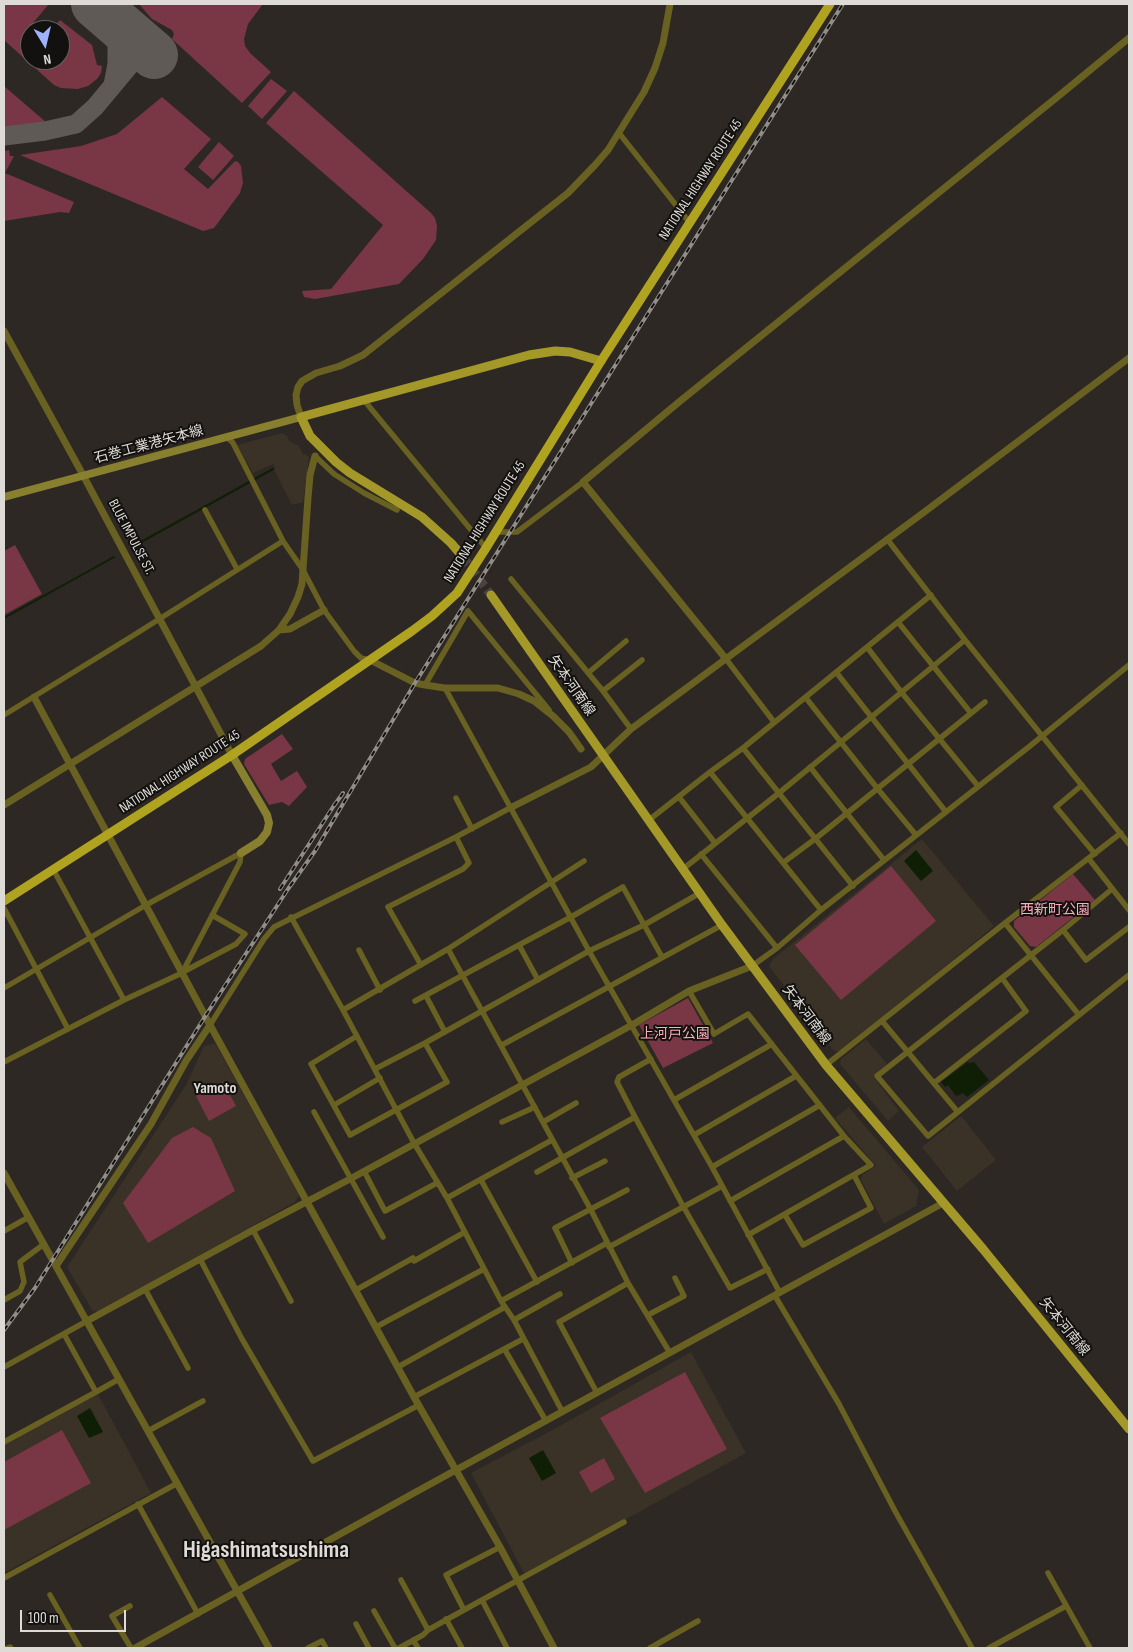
<!DOCTYPE html>
<meta charset="utf-8">
<style>
body{margin:0}
#map{position:relative;width:1133px;height:1652px;overflow:hidden;background:#2d2823;font-family:"Sofia Sans Condensed",sans-serif}
canvas{display:block}
.frame{position:absolute;inset:0;border:5px solid #dedbd7;pointer-events:none}
.north{position:absolute;left:20px;top:20px;width:50px;height:50px;box-sizing:border-box;background:#13110f;border:1px solid #64625f;border-radius:50%;rotate:171deg;font-size:14px;font-weight:700;line-height:20px;text-align:center;color:#dedbd7}
.north::after{content:'';display:block;margin:auto;width:18px;height:22px;background:#9fb3fd;clip-path:polygon(50% 0,100% 100%,50% 72%,0 100%)}
.scale{position:absolute;left:20px;top:1610px;width:106px;height:22px;box-sizing:border-box;border:2px solid #dedbd7;border-top:0;padding-left:6px;font-size:15px;line-height:18px;white-space:nowrap;color:#dedbd7;-webkit-text-stroke:4px #13110f;paint-order:stroke}
</style>
<div id="map">
<canvas width="1133" height="1652"></canvas>
<div class="frame"></div>
<div class="north">N</div>
<div class="scale">100 m</div>
</div>
<script>
const ctx = document.querySelector('canvas').getContext('2d');
ctx.lineJoin = 'round';
function fillPath(path, color) { ctx.fillStyle = color; ctx.fill(path, 'evenodd'); }
const toPath = rows => new Path2D(rows.map(r => 'M' + r).join(''));
function trace(path, color, width, dash) { ctx.strokeStyle = color; ctx.lineWidth = width; ctx.lineCap = dash ? 'butt' : 'round'; ctx.setLineDash(dash || []); ctx.stroke(path); }
function drawText(font, color, halo, rows, align = 'center') {
  ctx.font = font + ' "Sofia Sans Condensed","Noto Sans JP",sans-serif'; ctx.lineWidth = 4; ctx.setLineDash([]); ctx.textBaseline = 'middle'; ctx.strokeStyle = halo; ctx.fillStyle = color; for (const [text, x, y, turn = 0] of rows) {
    ctx.save(); ctx.translate(x, y); ctx.rotate((+turn || 0) * Math.PI / 180); ctx.textAlign = isNaN(turn) ? turn : align; if (halo) ctx.strokeText(text, 0, 0); ctx.fillText(text, 0, 0); ctx.restore();
  }
}
const built = toPath([
 [282,433,287,436,289,441,299,446,303,454,306,454,309,458,303,502,292,505,274,470,276,469,273,464,253,473,237,445],
 [922,839,994,926,841,1052,834,1051,769,966,773,959],
 [866,1039,887,1064,873,1076,899,1111,888,1121,840,1064,841,1059],
 [215,1043,299,1195,295,1202,98,1312,92,1310,67,1267,186,1085,204,1046],
 [849,1107,919,1190,916,1206,884,1224,861,1180,862,1175,876,1166,835,1118],
 [961,1116,996,1160,957,1191,922,1147],
 [691,1352,746,1453,525,1575,471,1473,558,1427],
 [98,1394,151,1493,4,1573,4,1445]
]);
const green = toPath([
 [4,4,49,4,23,35,30,41,30,60,60,60,60,30,51,30,60,20,92,45,97,65,102,66,101,73,97,79,88,86,78,89,61,88,54,85,4,40],
 [139,4,263,4,248,24,244,39,245,46,250,53,271,72,242,103,172,39,174,34,172,30,152,19],
 [271,79,287,91,262,119,248,106],
 [4,86,47,123,4,128],
 [294,91,431,213,435,218,437,226,436,240,423,259,399,284,315,299,304,297,302,291,331,289,383,225,266,123],
 [162,97,211,139,184,169,208,189,235,161,238,162,241,166,243,183,240,193,214,228,203,231,20,155,81,146,117,134],
 [219,142,234,156,213,180,198,167],
 [9,150,10,156,14,156,5,173,74,202,69,213,60,212,4,221,4,151],
 [15,545,42,594,4,615,4,551],
 [282,734,293,749,271,764,281,781,297,771,307,787,289,806,282,802,269,805,244,764,245,759],
 [891,866,936,921,841,1000,795,945],
 [1073,874,1095,900,1036,947,1030,946,1014,927,1014,921],
 [688,998,713,1043,663,1068,639,1025],
 [223,1082,236,1106,209,1121,196,1096],
 [193,1127,211,1138,235,1191,148,1243,123,1203,172,1138],
 [685,1372,727,1449,645,1493,600,1418],
 [62,1430,91,1483,4,1530,4,1462],
 [604,1458,615,1479,591,1493,579,1472]
]);
const water = toPath([
 [916,850,933,871,921,881,904,861],
 [968,1062,970,1063,974,1062,989,1080,967,1097,963,1093,956,1096,948,1085,945,1087,941,1082],
 [90,1408,103,1432,89,1438,77,1416],
 [543,1450,556,1473,542,1481,529,1458]
]);
const stream = toPath([
 [132,547,273,469],
 [4,618,114,557]
]);
const taxiway = toPath([
 [100,9,111,30,117,45,117,64,113,85],
 [4,136,45,131,76,124,95,107,145,47]
]);
const runway = toPath([
 [95,4,154,55]
]);
const primaryTunnel = toPath([
 [463,557,491,595]
]);
const minor = toPath([
 [619,133,690,223],
 [363,399,486,548],
 [227,437,233,443,283,541,303,570,324,610,354,651,361,658,370,660],
 [315,456,334,474,364,493,397,510],
 [205,510,237,569],
 [496,532,517,532,583,482],
 [887,539,965,640,1129,844],
 [511,579,603,691,631,729],
 [898,622,970,712],
 [867,647,902,693,978,786],
 [726,659,774,722],
 [836,672,946,812],
 [588,673,626,641],
 [425,685,468,611,549,710],
 [445,688,589,951,712,1167,780,1293],
 [603,691,642,660],
 [806,698,877,788,916,835],
 [4,715,134,635,283,541],
 [743,748,853,886],
 [810,767,884,860],
 [710,772,821,910],
 [1082,785,1056,807,1095,854],
 [679,797,715,843],
 [456,798,472,829],
 [649,820,710,772,743,748,931,595],
 [701,854,777,948],
 [1089,859,1129,910],
 [784,862,815,839,985,702],
 [53,869,124,1000],
 [683,869,779,793,965,640],
 [1112,889,1063,930,877,1076,928,1136,1129,975],
 [4,908,68,1029],
 [291,917,343,1010,414,1143,447,1198,501,1301,514,1320,562,1411],
 [1005,923,1079,1015],
 [1063,930,1086,960,1129,927],
 [519,945,538,980],
 [448,949,591,1210,628,1283,670,1353],
 [359,950,380,990],
 [421,965,388,907,463,869,469,863,456,837],
 [752,966,777,948,821,910,1030,746,1129,665],
 [183,972,236,944,245,934,212,915],
 [4,988,146,905,241,853],
 [689,991,714,1034,748,1014,844,1136,871,1165,748,1235],
 [426,996,445,1032],
 [415,1001,571,917,623,887,662,957],
 [343,1010,448,949,584,861],
 [882,1021,957,1111],
 [210,1025,264,939,274,927,456,837,510,808],
 [357,1036,311,1064,350,1135,447,1082,425,1043],
 [502,1045,722,925],
 [651,1059,619,1077,617,1082,635,1117,683,1206,730,1288,768,1269],
 [4,1062,124,1000,182,973,240,862,241,853],
 [826,1065,1005,923,1121,833],
 [375,1069,425,1043,589,951,644,925,700,893],
 [934,1083,1026,1011,1002,978],
 [674,1100,772,1044],
 [334,1105,380,1078],
 [314,1112,383,1237],
 [502,1122,535,1107],
 [543,1122,576,1103],
 [694,1135,796,1076],
 [712,1167,820,1105],
 [364,1171,385,1211,437,1183],
 [537,1172,635,1117],
 [572,1178,605,1161],
 [481,1180,537,1282],
 [447,1198,552,1140],
 [730,1201,844,1136],
 [785,1215,803,1245,871,1208,854,1175],
 [253,1230,291,1301],
 [4,1231,29,1217],
 [609,1247,722,1186],
 [200,1259,242,1339,313,1461,419,1405],
 [572,1263,555,1228,627,1190],
 [145,1289,188,1368],
 [356,1290,413,1258,414,1261,465,1232],
 [775,1296,839,1404,895,1511,972,1648],
 [4,1300,20,1291,24,1282,20,1262,44,1244],
 [501,1301,607,1243],
 [648,1315,684,1296,675,1278],
 [514,1320,560,1294],
 [376,1327,484,1269],
 [64,1334,96,1392,119,1379],
 [505,1350,546,1421],
 [4,1367,87,1321],
 [398,1367,505,1307],
 [597,1393,559,1322,628,1283],
 [414,1397,523,1339],
 [148,1431,203,1401],
 [4,1442,96,1392],
 [138,1504,198,1614],
 [1048,1573,1090,1648],
 [4,1578,176,1484],
 [50,1595,80,1648],
 [482,1600,624,1522],
 [130,1606,112,1616,131,1648],
 [464,1610,446,1575,500,1547],
 [374,1611,395,1648],
 [446,1619,462,1648],
 [356,1624,369,1648],
 [428,1630,482,1600,507,1648],
 [413,1640,418,1648],
 [7,1648,10,1647,11,1648],
 [308,1648,322,1641,326,1648],
 [399,1648,423,1635,428,1630,401,1580],
 [650,1648,698,1621],
 [989,1648,1066,1606]
]);
const tertiary = toPath([
 [4,331,83,475,232,755],
 [301,417,297,405,296,395,298,387,302,381,316,373,340,366,363,355,568,193,595,165,608,150,644,92,655,68,663,43,670,4],
 [279,630,290,629,324,610],
 [726,659,583,482,679,402,1061,94,1129,38],
 [370,660,415,683,425,685,445,688,498,688,519,694,534,701,553,716,569,732,581,749],
 [34,697,210,1025,414,1397,500,1547,554,1648],
 [4,805,261,646,279,630,290,614,298,597,302,584,308,498,310,475,315,456],
 [510,808,591,767,631,729,923,513,1129,358],
 [4,1173,269,1648],
 [56,1266,151,1124,186,1061,210,1025],
 [87,1321,253,1230,350,1179,632,1025,689,991,752,966],
 [135,1648,414,1493,943,1203]
]);
const secondary = toPath([
 [4,497,301,417],
 [232,755,267,815,269,823,267,832,260,841,241,853]
]);
const primary = toPath([
 [463,557,451,543,422,517,350,473,336,462,310,436,301,417,529,355,555,351,570,352,601,361],
 [491,595,722,925,826,1065,983,1249,1129,1429]
]);
const trunk = toPath([
 [4,901,232,755,412,631,432,616,457,593,486,548,601,361,830,4]
]);
const rail = toPath([
 [280,889,333,807,343,793],
 [4,1330,35,1288,206,1015,288,889,315,851,415,683,843,4]
]);
const streetNames = [
 ["NATIONAL HIGHWAY ROUTE 45",701,180,-57],
 ["石巻工業港矢本線",149,445,-15],
 ["NATIONAL HIGHWAY ROUTE 45",485,522,-58],
 ["BLUE IMPULSE ST.",131,537,62],
 ["矢本河南線",571,686,55],
 ["NATIONAL HIGHWAY ROUTE 45",180,772,-33],
 ["矢本河南線",806,1015,53],
 ["矢本河南線",1064,1327,51]
];
const parkNames = [
 ["西新町公園",1055,910],
 ["上河戸公園",675,1034]
];
const quarterNames = [
 ["Yamoto",215,1089]
];
const townNames = [
 ["Higashimatsushima",266,1551]
];
fillPath(built, '#3a3127');
fillPath(green, '#793746');
fillPath(water, '#0f1f05');
trace(stream, '#0f1f05', 2);
trace(taxiway, '#5f5a56', 19);
trace(runway, '#5f5a56', 48);
trace(primaryTunnel, '#48433e', 9, [9, 4.5]);
trace(minor, '#696121', 5.5);
trace(tertiary, '#696121', 7);
trace(secondary, '#89802f', 8);
trace(primary, '#a49828', 9);
trace(trunk, '#b0a320', 9);
trace(rail, '#918d89', 4);
trace(rail, '#13110f', 2, [5.5]);
drawText('14px', '#dedbd7', '#13110f', streetNames);
drawText('14px', '#fcacbb', '#13110f', parkNames);
drawText('bold 16px', '#dedbd7', '#13110f', quarterNames);
drawText('bold 24px', '#dedbd7', '#13110f', townNames);
</script>
